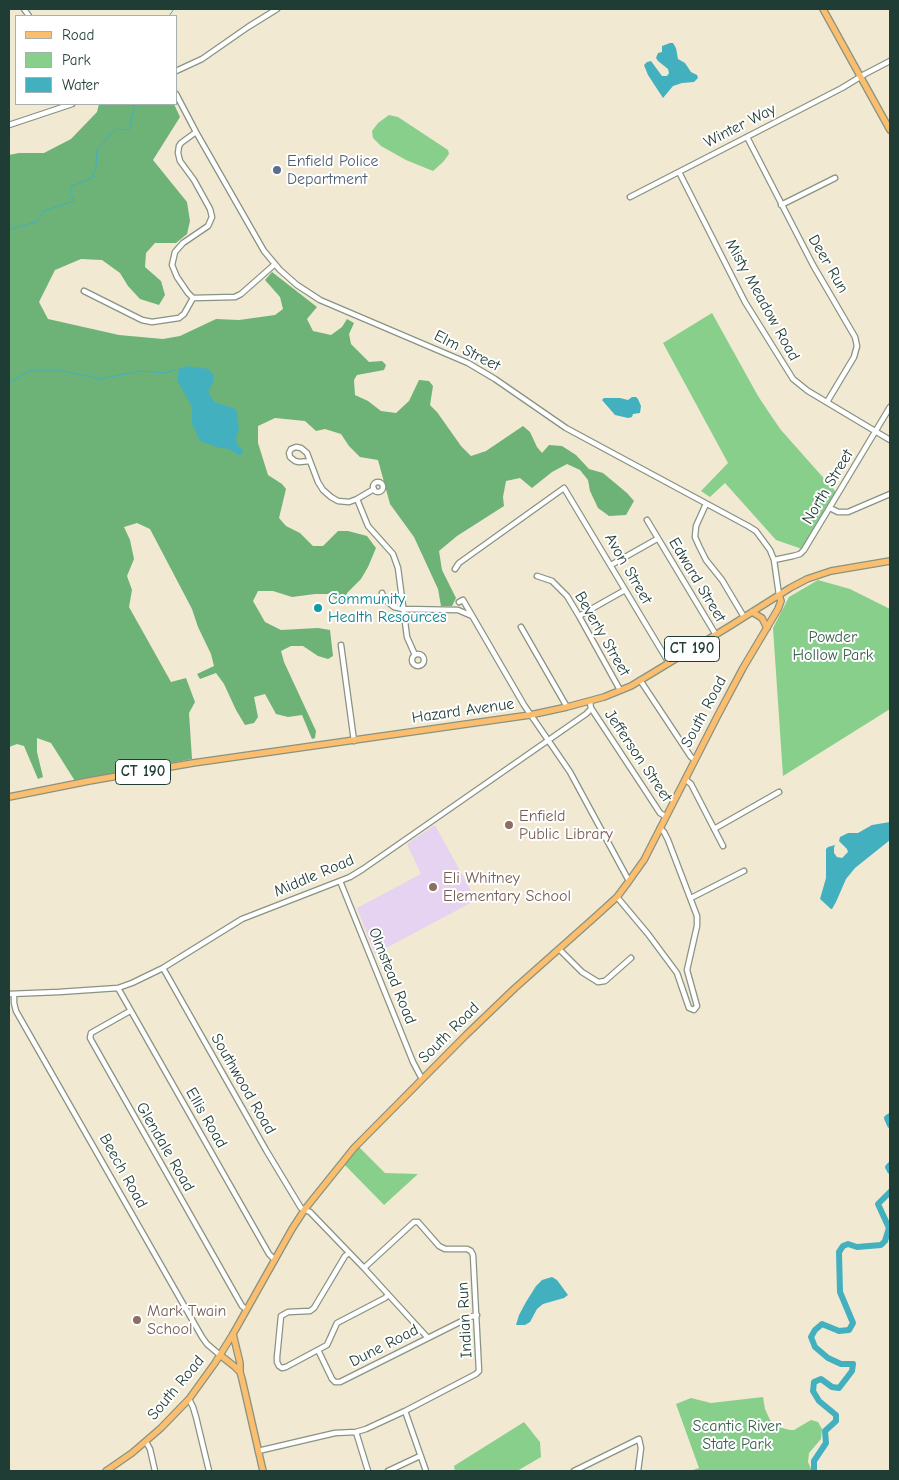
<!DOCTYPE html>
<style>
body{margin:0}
#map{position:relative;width:899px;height:1480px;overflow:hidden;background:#f2e9d2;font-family:"Comic Neue",sans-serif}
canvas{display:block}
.frame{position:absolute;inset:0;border:10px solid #1f3d34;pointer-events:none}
.legend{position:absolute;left:15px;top:15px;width:162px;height:90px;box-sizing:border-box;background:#fff;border:1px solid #a5b1ae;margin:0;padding:6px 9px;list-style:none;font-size:15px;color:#1f3d34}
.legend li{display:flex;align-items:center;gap:10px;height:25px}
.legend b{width:25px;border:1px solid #a5b1ae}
</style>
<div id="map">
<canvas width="899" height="1480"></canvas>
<div class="frame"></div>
<ul class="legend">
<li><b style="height:6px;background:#fabe6e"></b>Road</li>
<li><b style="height:14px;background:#87cf8b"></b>Park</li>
<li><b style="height:14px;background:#43b0bf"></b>Water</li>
</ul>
</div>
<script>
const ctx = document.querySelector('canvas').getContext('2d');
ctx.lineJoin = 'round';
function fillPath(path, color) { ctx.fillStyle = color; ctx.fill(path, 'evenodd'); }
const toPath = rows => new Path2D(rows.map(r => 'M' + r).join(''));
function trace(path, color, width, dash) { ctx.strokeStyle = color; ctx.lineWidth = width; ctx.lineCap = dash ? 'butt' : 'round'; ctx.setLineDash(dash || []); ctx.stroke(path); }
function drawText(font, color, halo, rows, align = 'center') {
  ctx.font = font + ' "Comic Neue",sans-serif'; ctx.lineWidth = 4; ctx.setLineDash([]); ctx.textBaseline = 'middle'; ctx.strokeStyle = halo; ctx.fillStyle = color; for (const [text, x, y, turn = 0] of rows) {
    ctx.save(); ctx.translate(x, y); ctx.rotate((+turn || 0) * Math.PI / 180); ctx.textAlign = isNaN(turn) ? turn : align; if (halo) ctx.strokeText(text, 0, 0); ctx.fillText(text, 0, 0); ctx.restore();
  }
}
const built = toPath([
 [435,825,476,900,375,954,357,908,421,874,407,844]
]);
const green = toPath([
 [389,115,398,117,448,150,449,154,443,162,433,171,406,160,381,146,373,138,372,131,378,123],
 [712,313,758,396,772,417,781,430,836,492,802,549,776,540,725,483,710,497,701,491,728,463,663,343],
 [818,580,850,589,890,609,890,709,783,776,773,628,789,597],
 [355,1143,385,1173,418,1174,384,1205,340,1160],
 [763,1397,765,1409,770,1420,778,1427,790,1430,794,1430,811,1420,818,1422,822,1429,821,1439,809,1453,808,1462,812,1471,690,1471,699,1468,676,1404,691,1398,711,1403],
 [524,1422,540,1442,541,1457,517,1471,455,1471,454,1466]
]);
const forest = toPath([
 [99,104,174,104,180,117,153,160,187,202,190,221,187,234,176,243,155,243,146,253,145,267,161,281,165,295,159,305,140,299,128,286,120,273,102,260,81,259,55,270,39,302,48,319,119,335,163,339,180,336,216,319,239,320,275,315,283,309,280,297,265,280,272,272,317,307,307,319,313,331,331,335,342,327,347,319,354,323,349,334,351,344,369,362,382,361,386,365,384,370,357,375,354,380,355,395,368,401,381,411,396,413,409,401,419,380,429,381,433,386,430,405,437,412,461,446,471,456,486,451,523,426,530,432,537,447,542,453,549,445,562,446,576,455,589,469,603,473,627,493,634,501,626,515,609,516,598,508,590,491,588,480,580,470,567,464,552,472,532,488,520,478,506,481,503,497,504,506,457,536,439,551,442,570,456,598,452,606,441,606,438,589,414,537,390,504,378,460,360,457,349,446,341,434,325,429,316,431,305,421,275,418,258,426,258,443,268,475,282,484,286,489,279,518,286,526,300,533,313,546,323,546,338,531,348,531,367,536,376,548,368,567,361,579,347,593,347,602,341,604,330,594,315,594,292,597,273,591,258,591,253,601,265,622,281,630,318,628,330,630,333,656,328,659,318,656,303,646,291,646,281,651,284,662,316,731,315,738,312,739,302,715,288,717,276,714,265,694,254,697,258,717,254,723,245,725,236,710,224,684,216,673,200,679,197,674,214,666,211,654,198,627,192,609,150,529,137,523,124,527,130,540,134,559,127,576,132,590,129,607,171,682,186,678,195,702,189,713,192,759,75,781,51,743,37,738,37,752,43,777,38,779,24,746,17,744,9,747,9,155,19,153,44,153,71,139,97,112]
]);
const water = toPath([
 [670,43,673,43,676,48,678,59,685,63,691,72,697,75,698,78,694,82,682,83,673,86,663,98,648,75,644,65,647,62,651,61,662,76,667,76,669,73,668,69,658,61,656,58,658,53,662,52,662,46],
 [187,366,208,369,214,375,213,383,208,391,214,402,236,409,239,428,236,439,238,446,242,449,243,454,238,455,230,449,220,448,200,441,192,424,192,407,177,380,179,369],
 [632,397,636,397,638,399,641,406,640,413,633,414,632,417,628,418,615,415,602,400,604,398,620,398,628,400],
 [890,822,890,840,855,868,846,879,836,902,832,909,831,909,820,899,826,878,826,849,828,847,835,845,834,848,834,853,837,857,842,858,848,852,847,849,839,841,840,837,848,833,858,833,872,825],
 [552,1277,557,1280,568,1295,564,1298,543,1304,537,1309,530,1322,525,1325,516,1325,519,1315,526,1302,536,1286,542,1280]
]);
const stream = toPath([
 [169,16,174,9],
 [9,230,38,221,43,211,74,201,73,197,69,193,72,186,92,178,96,167,97,150,115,129,129,130,135,104],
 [9,383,29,371,63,371,100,379,140,371,165,373,179,369]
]);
const river = toPath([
 [890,1116,887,1118,890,1125],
 [890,1165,888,1167,890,1171],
 [814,1471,814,1461,826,1443,825,1431,836,1421,836,1415,819,1401,813,1391,814,1382,821,1379,832,1387,839,1388,852,1371,853,1364,841,1364,828,1358,815,1347,811,1337,815,1330,822,1324,839,1331,849,1330,853,1323,840,1292,839,1252,843,1246,848,1244,857,1247,881,1245,885,1241,889,1228,878,1204,890,1192]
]);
const minor = toPath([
 [24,9,29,16],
 [176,71,202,59,248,27,277,9],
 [176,94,196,132,264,251,280,270,297,285,320,300,468,363,495,379,566,428,748,526,756,531,770,550,774,560,779,595],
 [9,125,72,104],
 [196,132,181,143,179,146,178,153,180,161,194,180,210,209,212,217,208,226,183,243,175,252,172,265,177,277,188,293,193,298,235,297,241,294,275,264],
 [747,137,813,265,855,337,857,346,854,357,827,402],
 [679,172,745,302,793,379,808,391,890,440],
 [630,197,842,88,865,74,890,61],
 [781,205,835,178],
 [84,291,142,320,152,322,179,318,184,314,193,298],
 [310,461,299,462,295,461,290,457,289,453,291,449,296,447,301,448,307,453,310,461,318,482,323,490,331,497,338,501,349,502,357,499,368,526,393,554,398,568,407,637,415,655],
 '373 487a5 5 0 1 1 10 0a5 5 0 1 1-10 0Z',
 [357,499,374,489],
 [706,504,696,526,695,537,699,546,706,560,722,580,744,617],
 [830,508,838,512,848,512,890,494],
 [647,520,716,635],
 [774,560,793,556,800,554,804,550,890,407],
 [611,565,657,539],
 [455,569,459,563,564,488,669,663],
 [537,576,552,581,567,596,579,616,620,690],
 [382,593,384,599,394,607,403,609,458,610,472,616],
 [459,602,463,600,524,705,570,772,629,881],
 [579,616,625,590],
 [521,627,567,707],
 [341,645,354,741],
 '412 660a6 6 0 1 1 12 0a6 6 0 1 1-12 0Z',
 [640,680,691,757,695,760],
 [591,708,647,793,660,813,665,816],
 [685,779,691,784,723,846],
 [714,829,779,792],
 [340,881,413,1062,422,1079],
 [617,897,648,934,677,973,689,1008,694,1010,697,1006,687,970,697,926,697,916,668,840,664,832,660,828],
 [691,898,744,871],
 [559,949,582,972,598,982,605,981,631,958],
 [163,968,266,1150,301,1208,310,1212,364,1268,428,1338],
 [118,988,269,1254,275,1260],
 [9,994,59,992,118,988,132,983,163,968,242,919,350,877,363,869,586,714,591,709,590,701],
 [14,994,14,1003,16,1011,202,1337,207,1344,220,1355],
 [130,1011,91,1033,90,1038,242,1306,246,1309],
 [349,1253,345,1256,314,1308,310,1311,288,1312,281,1316,277,1357,277,1362,279,1366,282,1368,286,1367,327,1345,337,1323,385,1298,388,1295],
 [318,1350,332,1379,335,1382,340,1382,470,1317,477,1315],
 [189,1399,193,1407,196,1417,209,1471],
 [405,1411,426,1471],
 [356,1432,368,1471],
 [146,1442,150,1449,155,1471],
 [258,1451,335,1433,356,1432,366,1429,405,1411,476,1374,479,1371,473,1255,471,1251,467,1249,445,1249,439,1246,418,1222,414,1222,364,1268],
 [388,1471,420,1456],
 [574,1471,639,1439,641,1448,638,1471]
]);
const major = toPath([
 [823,9,890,130],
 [752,612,762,618,767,628],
 [9,797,89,781,193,763,530,715,567,707,604,697,631,686,730,626,790,588,807,579,831,571,890,561],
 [233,1334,240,1363,240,1372],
 [220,1355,234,1366,240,1372,242,1379,263,1471],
 [106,1471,132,1453,161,1428,189,1399,215,1363,233,1334,292,1229,305,1209,354,1148,466,1035,515,988,595,917,617,897,629,881,644,860,718,715,743,668,778,609,781,601,779,595]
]);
const markers = [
 [277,170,5,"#5c6f8a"],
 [318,608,5,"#0f9aa8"],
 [509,825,5,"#8d6e63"],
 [433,887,5,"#8d6e63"],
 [137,1320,5,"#8d6e63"]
];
const shields = [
 [692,649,55],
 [143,772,55]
];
const shieldNames = [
 ["CT 190",692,649],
 ["CT 190",143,772]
];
const streetNames = [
 ["Winter Way",740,126,-27],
 ["Deer Run",828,264,60],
 ["Misty Meadow Road",762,300,61],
 ["Elm Street",467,351,27],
 ["North Street",828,487,-59],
 ["Avon Street",628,569,60],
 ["Edward Street",697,580,59],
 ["Beverly Street",602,634,60],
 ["Hazard Avenue",463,711,-8],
 ["South Road",704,712,-62],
 ["Jefferson Street",638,756,56],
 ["Middle Road",314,876,-23],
 ["Olmstead Road",392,976,68],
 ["South Road",449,1033,-45],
 ["Southwood Road",243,1084,60],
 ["Ellis Road",206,1118,60],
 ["Glendale Road",165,1147,60],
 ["Beech Road",123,1171,61],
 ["Indian Run",465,1320,-93],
 ["Dune Road",384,1346,-27],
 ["South Road",176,1388,-50]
];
const serviceNames = [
 ["Enfield Police",287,161],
 ["Department",287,179]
];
const cultureNames = [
 ["Community",328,599],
 ["Health Resources",328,617]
];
const parkNames = [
 ["Powder",833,637],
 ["Hollow Park",833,655],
 ["Scantic River",737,1426],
 ["State Park",737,1444]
];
const educationNames = [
 ["Enfield",519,816],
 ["Public Library",519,834],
 ["Eli Whitney",443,878],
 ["Elementary School",443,896],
 ["Mark Twain",147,1311],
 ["School",147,1329]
];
fillPath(built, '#e5d3f1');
fillPath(green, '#87cf8b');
fillPath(forest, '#6db277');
fillPath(water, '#43b0bf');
trace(stream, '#43b0bf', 1);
trace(river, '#43b0bf', 6);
trace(minor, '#889383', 7);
trace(major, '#889383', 8);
trace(minor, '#fff', 4.5);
trace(major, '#fabe6e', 5.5);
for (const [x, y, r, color] of markers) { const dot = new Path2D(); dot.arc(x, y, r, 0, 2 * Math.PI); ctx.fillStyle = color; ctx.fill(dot); trace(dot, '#fff', 2); }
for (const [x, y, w] of shields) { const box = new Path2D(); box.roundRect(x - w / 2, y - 12.5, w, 25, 4); ctx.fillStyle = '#fff'; ctx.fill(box); trace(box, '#1f3d34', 1); }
drawText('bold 15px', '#1f3d34', null, shieldNames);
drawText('16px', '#1f3d34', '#fff', streetNames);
drawText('16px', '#4e5e75', '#fff', serviceNames, 'left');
drawText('16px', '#0d838f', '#fff', cultureNames, 'left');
drawText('16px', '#39624a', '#fff', parkNames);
drawText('16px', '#785e54', '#fff', educationNames, 'left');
</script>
